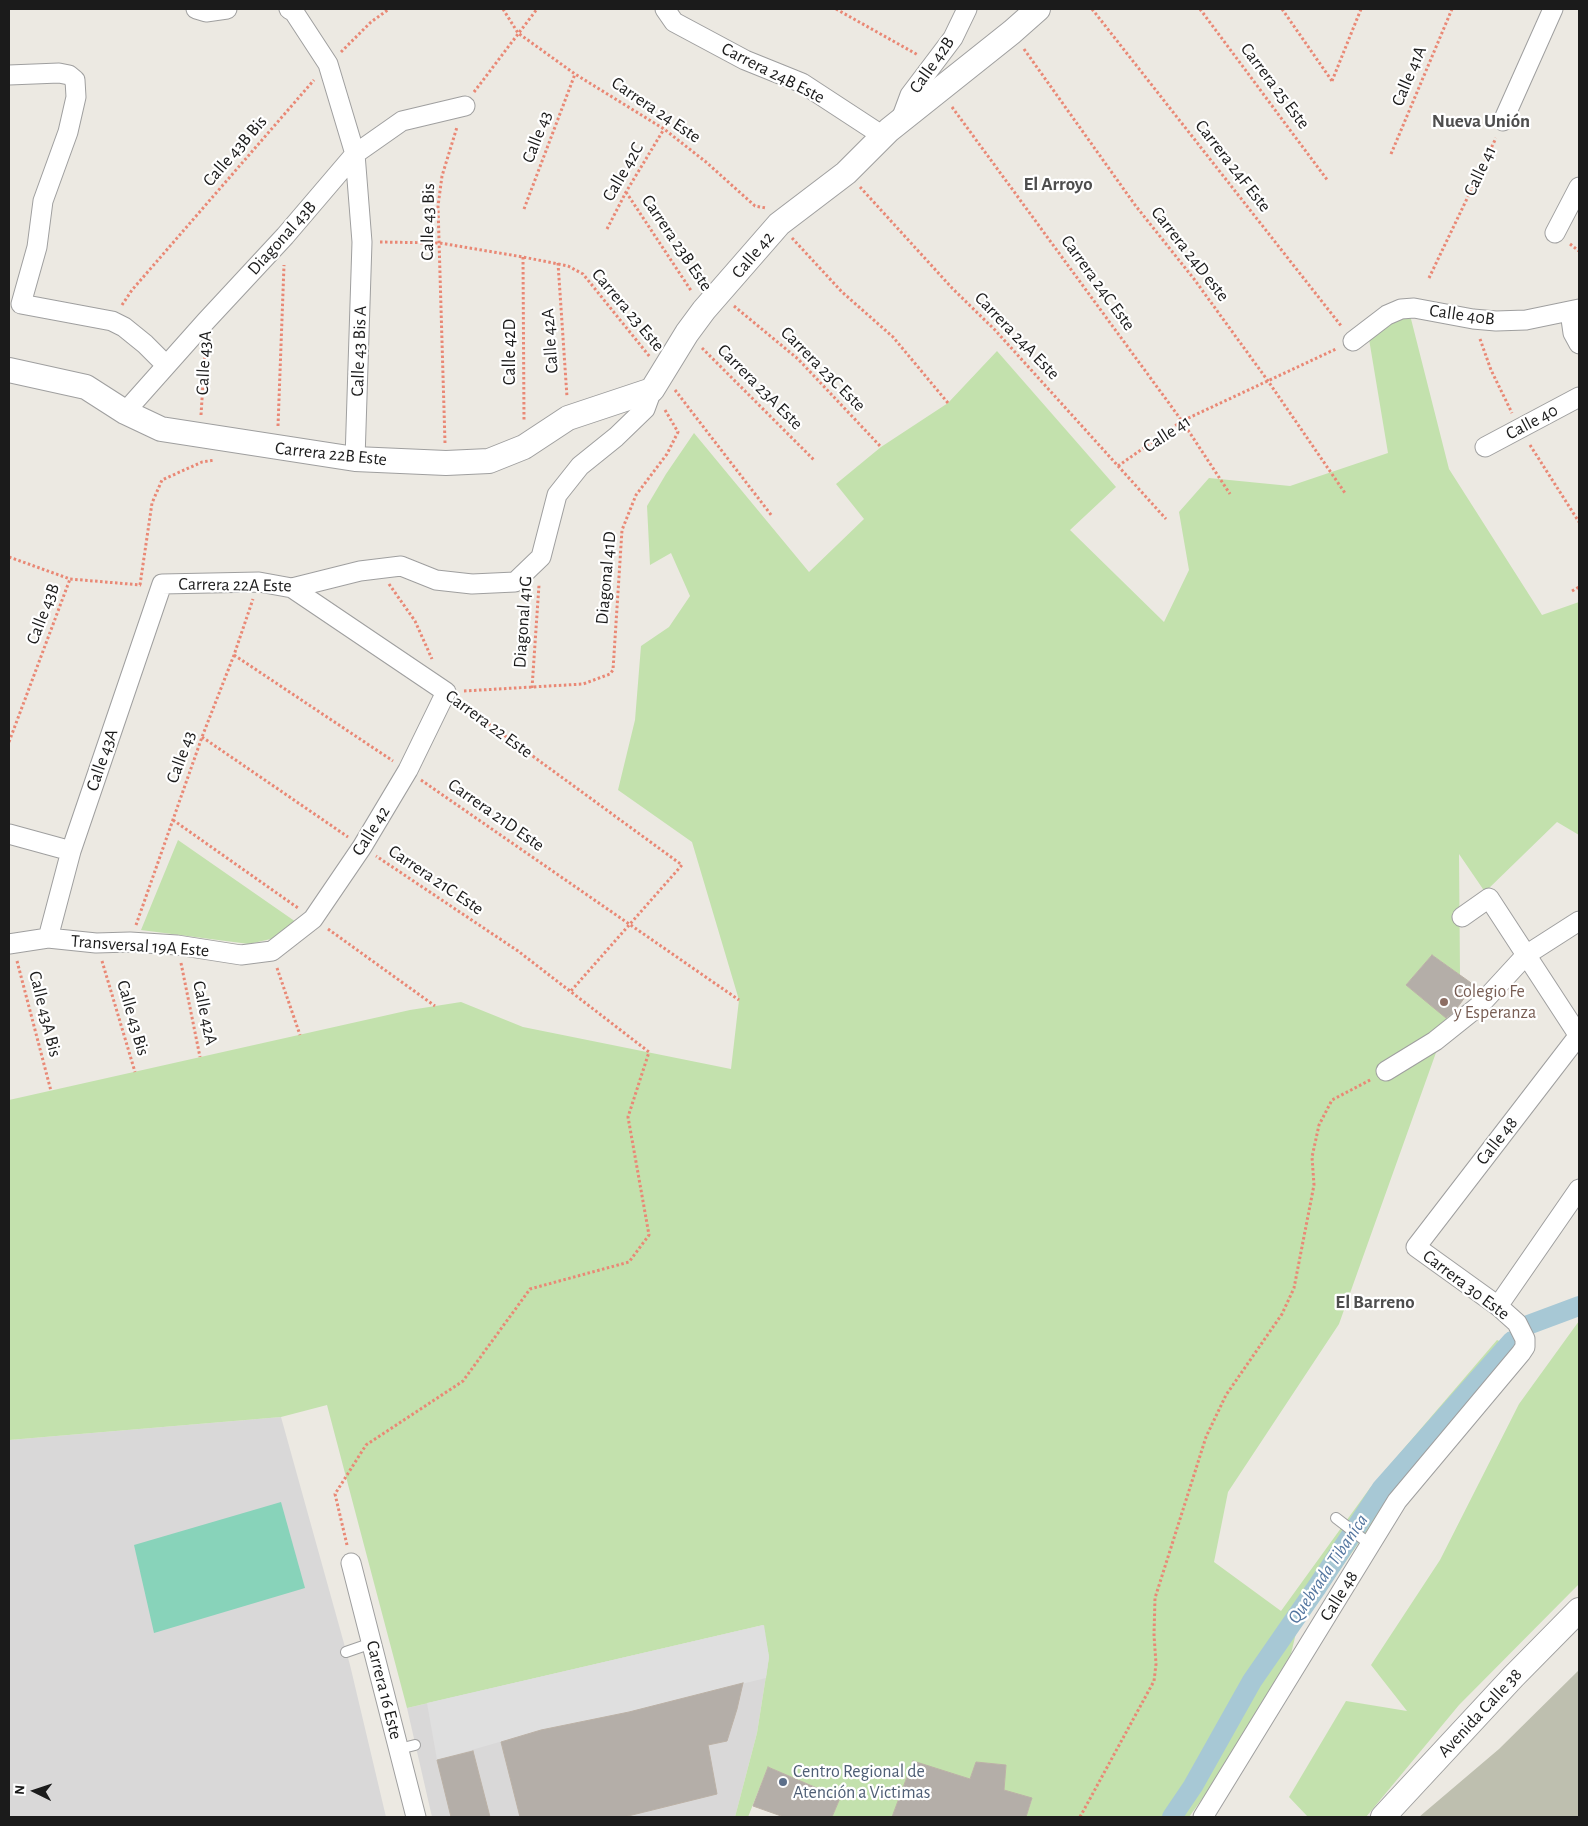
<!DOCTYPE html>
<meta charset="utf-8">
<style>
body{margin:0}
#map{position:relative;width:1588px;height:1826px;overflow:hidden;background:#ece9e2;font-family:"Alegreya Sans",sans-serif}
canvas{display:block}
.frame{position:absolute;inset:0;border:10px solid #1b1b1b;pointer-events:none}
.north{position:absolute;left:10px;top:1766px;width:50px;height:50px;-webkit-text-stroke:4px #fff;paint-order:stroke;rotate:274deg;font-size:14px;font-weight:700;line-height:20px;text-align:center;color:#1b1b1b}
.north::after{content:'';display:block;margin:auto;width:18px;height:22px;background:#1b1b1b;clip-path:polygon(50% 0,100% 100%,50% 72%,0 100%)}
</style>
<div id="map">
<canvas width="1588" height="1826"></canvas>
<div class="frame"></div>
<div class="north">N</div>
</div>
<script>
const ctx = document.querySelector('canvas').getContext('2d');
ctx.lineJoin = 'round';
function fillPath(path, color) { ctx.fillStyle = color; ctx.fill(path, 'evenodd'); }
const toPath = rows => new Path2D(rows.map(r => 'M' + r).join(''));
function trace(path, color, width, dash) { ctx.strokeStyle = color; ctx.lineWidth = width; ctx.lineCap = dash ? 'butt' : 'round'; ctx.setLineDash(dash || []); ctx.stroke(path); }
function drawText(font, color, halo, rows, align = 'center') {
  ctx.font = font + ' "Alegreya Sans",sans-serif'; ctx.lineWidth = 4.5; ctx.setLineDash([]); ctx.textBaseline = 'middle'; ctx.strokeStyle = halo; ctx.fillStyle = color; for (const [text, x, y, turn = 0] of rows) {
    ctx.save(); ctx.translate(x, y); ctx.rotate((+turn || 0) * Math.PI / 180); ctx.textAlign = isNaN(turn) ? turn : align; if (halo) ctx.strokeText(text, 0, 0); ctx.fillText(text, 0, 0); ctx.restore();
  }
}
const residential = toPath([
 [281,1417,350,1665,386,1817,9,1817,9,1440],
 [764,1625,769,1657,757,1733,735,1817,432,1817,407,1708]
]);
const construction = toPath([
 [1579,1670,1579,1817,1419,1817,1499,1749]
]);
const grass = toPath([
 [1409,311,1449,469,1542,615,1579,602,1579,835,1557,822,1485,892,1459,854,1460,975,1432,955,1406,985,1448,1019,1339,1324,1228,1492,1214,1562,1281,1611,1370,1488,1497,1340,1514,1347,1426,1446,1296,1633,1291,1654,1210,1788,1189,1817,1026,1817,1032,1799,1004,1790,1006,1765,976,1762,970,1779,913,1762,892,1817,832,1817,840,1798,768,1767,748,1817,735,1817,757,1733,769,1657,763,1625,407,1708,327,1405,281,1417,9,1440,9,1100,410,1010,461,1002,523,1027,731,1069,739,1000,692,842,618,790,635,720,641,646,669,627,690,596,671,553,650,565,647,506,666,474,694,433,809,572,864,519,836,484,881,447,948,403,997,351,1116,487,1070,530,1164,622,1189,570,1179,512,1209,478,1290,486,1388,453,1368,333],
 [178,840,296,922,275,938,249,944,141,930],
 [1579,1321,1579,1584,1459,1705,1366,1817,1308,1817,1289,1797,1346,1701,1407,1711,1371,1665,1440,1560,1519,1404]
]);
const pitch = toPath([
 [281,1502,305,1588,154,1633,134,1545]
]);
const parking = toPath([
 [764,1625,769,1657,766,1678,587,1722,541,1730,437,1760,427,1703]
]);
const canal = toPath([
 [1528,1325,1579,1306],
 [1172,1817,1193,1786,1252,1681,1317,1587,1382,1488,1512,1341]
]);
const building = toPath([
 [1432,955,1474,985,1454,1012,1446,1018,1406,985,1432,955],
 [743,1683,737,1709,727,1741,708,1745,717,1794,624,1817,520,1817,501,1742,541,1730,629,1712,743,1683],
 [473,1751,490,1817,451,1817,437,1760,473,1751],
 [913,1761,970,1779,976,1762,1006,1765,1004,1790,1032,1798,1026,1817,892,1817,913,1761],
 [768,1767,840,1798,832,1817,784,1817,753,1806,768,1767]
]);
const path = toPath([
 [503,9,518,33,575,74,664,129,706,162,755,206,766,208],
 [836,9,918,55],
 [1092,9,1342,327],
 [1200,9,1328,181],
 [1282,9,1332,81],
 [1024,49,1135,205,1194,279,1268,381,1345,493],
 [341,52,371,22,389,9],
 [1332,81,1361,9],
 [474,92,537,9],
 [952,107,1182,421,1230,494],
 [1391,154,1452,9],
 [860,187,952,288,995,330,1166,519],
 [626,192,692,292],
 [524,209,575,74],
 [607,229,626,192,664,129],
 [792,238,842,292,893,337,948,403],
 [380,242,440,243,523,257,568,266,583,274,650,357],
 [1570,244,1579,251],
 [523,257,524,421],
 [558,263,567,397],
 [1429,278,1496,138],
 [122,305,132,290,314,80],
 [734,306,798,359,881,447],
 [1480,339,1491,370,1512,413],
 [702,348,814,460],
 [675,390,772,516],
 [201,415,205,352],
 [278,426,284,265],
 [445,443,438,206,442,176,457,127],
 [1530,445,1579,522],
 [1118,466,1182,421,1336,349],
 [9,557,70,579,141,585],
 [389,584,415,621,432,659],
 [140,585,152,503,162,480,202,462,215,460],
 [1572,591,1579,587],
 [234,655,393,761],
 [532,688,539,585],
 [464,691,583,684,610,674,613,670,622,530,636,495,667,454,678,432,665,410],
 [460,703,682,865,570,992],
 [202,737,348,837],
 [9,742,70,579],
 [421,780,739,1000],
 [173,820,298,908],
 [136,925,202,737,234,655,253,599],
 [328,929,435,1006],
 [17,961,51,1091],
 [102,961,135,1072],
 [181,963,200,1057],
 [277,968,300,1035],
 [347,1545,335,1494,366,1445,463,1381,530,1289,629,1262,649,1235,628,1117,649,1052,518,951,376,856],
 [1080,1817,1154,1681,1156,1664,1154,1635,1155,1598,1206,1437,1226,1395,1282,1314,1294,1288,1314,1185,1312,1157,1319,1125,1332,1100,1372,1079]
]);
const service = toPath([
 [1336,1518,1371,1545],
 [346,1652,372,1643],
 [399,1749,415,1745]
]);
const minor = toPath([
 [196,9,206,12,227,9],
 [289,9,294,12,328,64,355,154,362,242,355,459],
 [665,9,674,22,745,60,802,83,883,136],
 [9,75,59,73,69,75,75,80,76,97,68,132,43,201,37,247,21,304,112,321,124,327,145,344,166,365],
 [1503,121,1553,9],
 [900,122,910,95,953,38,967,9],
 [1555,233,1579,187],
 [1570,312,1573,333,1579,344],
 [1353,341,1387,315,1401,309,1414,308,1473,319,1496,321,1526,320,1579,309],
 [125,412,206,321,285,236,355,154,402,121,465,106],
 [1485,447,1579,397],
 [9,834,71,851],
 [1462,917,1489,898,1579,1036],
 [48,938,71,851,162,584,259,582,292,588,360,571,401,566,436,580,472,584,515,582,541,557,557,495,580,466,616,437,645,409,652,390],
 [9,944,48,938,96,943,130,942,177,945,241,955,272,951,313,919,362,847,408,770,446,692,292,588],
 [1386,1071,1435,1041,1480,1005,1526,955,1579,921],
 [1498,1306,1579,1189],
 [351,1563,416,1817],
 [1203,1817,1397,1501,1521,1353,1525,1347,1525,1339,1517,1323,1498,1306,1416,1247,1579,1035]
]);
const tertiary = toPath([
 [9,370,86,387,125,412,161,429,355,459,446,463,489,461,524,447,568,418,652,390,687,333,704,310,779,224,846,173,889,130,1012,32,1038,9],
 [1383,1817,1513,1677,1579,1610]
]);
const markers = [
 [1444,1002,5,"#8d6e63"],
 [783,1782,5,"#5c6f8a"]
];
const streetNames = [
 ["Calle 42B",932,65,-55],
 ["Carrera 24B Este",773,73,27],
 ["Calle 41A",1409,76,-67],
 ["Carrera 25 Este",1275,86,53],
 ["Carrera 24 Este",656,110,34],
 ["Calle 43",537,137,-69],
 ["Calle 43B Bis",235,151,-49],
 ["Carrera 24F Este",1233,166,52],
 ["Calle 41",1480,171,-65],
 ["Calle 42C",623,172,-60],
 ["Calle 43 Bis",428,222,-89],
 ["Diagonal 43B",282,238,-48],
 ["Carrera 23B Este",677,243,56],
 ["Carrera 24D este",1190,254,52],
 ["Calle 42",753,255,-50],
 ["Carrera 24C Este",1098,283,54],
 ["Carrera 23 Este",628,310,50],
 ["Calle 40B",1462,315,8],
 ["Carrera 24A Este",1017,336,46],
 ["Calle 42A",550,341,-94],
 ["Calle 43 Bis A",359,351,-88],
 ["Calle 42D",510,352,-90],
 ["Calle 43A",204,363,-87],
 ["Carrera 23C Este",823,369,45],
 ["Carrera 23A Este",760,387,45],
 ["Calle 40",1532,422,-28],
 ["Calle 41",1167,434,-33],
 ["Carrera 22B Este",331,454,6],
 ["Diagonal 41D",606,578,-85],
 ["Carrera 22A Este",235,585,1],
 ["Calle 43B",43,614,-69],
 ["Diagonal 41G",523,622,-86],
 ["Carrera 22 Este",489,724,36],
 ["Calle 43",181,757,-70],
 ["Calle 43A",102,760,-71],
 ["Carrera 21D Este",496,815,35],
 ["Calle 42",371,831,-58],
 ["Carrera 21C Este",436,880,34],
 ["Transversal 19A Este",140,946,4],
 ["Calle 42A",205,1013,78],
 ["Calle 43A Bis",45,1014,76],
 ["Calle 43 Bis",133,1018,74],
 ["Calle 48",1497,1141,-52],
 ["Carrera 30 Este",1466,1285,37],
 ["Calle 48",1339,1596,-58],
 ["Carrera 16 Este",384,1690,76],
 ["Avenida Calle 38",1480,1713,-47]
];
const educationNames = [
 ["Colegio Fe",1454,992],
 ["y Esperanza",1454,1013]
];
const serviceNames = [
 ["Centro Regional de",793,1772],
 ["Atención a Victimas",793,1793]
];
const neighbourhoodNames = [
 ["Nueva Unión",1481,121],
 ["El Arroyo",1058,184],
 ["El Barreno",1375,1302]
];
const waterNames = [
 ["Quebrada Tibaníca",1328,1569,-56]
];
fillPath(residential, '#d9d8d8');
fillPath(construction, '#bebfaf');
fillPath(grass, '#c3e1ad');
fillPath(pitch, '#88d3ba');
fillPath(parking, '#dfdfdf');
trace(canal, '#a7c8d5', 20);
fillPath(building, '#b4aea8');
trace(building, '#bbb1a6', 1);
trace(service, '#9f9f9f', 12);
trace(minor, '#9f9f9f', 21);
trace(tertiary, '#9f9f9f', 26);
trace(path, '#e98875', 3, [2.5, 2.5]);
trace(service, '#fff', 10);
trace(minor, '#fff', 19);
trace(tertiary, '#fff', 24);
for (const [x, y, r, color] of markers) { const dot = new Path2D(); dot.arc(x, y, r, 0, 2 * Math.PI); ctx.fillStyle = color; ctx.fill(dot); trace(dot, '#fff', 2); }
drawText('18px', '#1b1b1b', '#fff', streetNames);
drawText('18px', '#785e54', '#fff', educationNames, 'left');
drawText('18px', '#4e5e75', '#fff', serviceNames, 'left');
drawText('bold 19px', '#4e4e4e', '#fff', neighbourhoodNames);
drawText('italic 19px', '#53759f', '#fff', waterNames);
</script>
